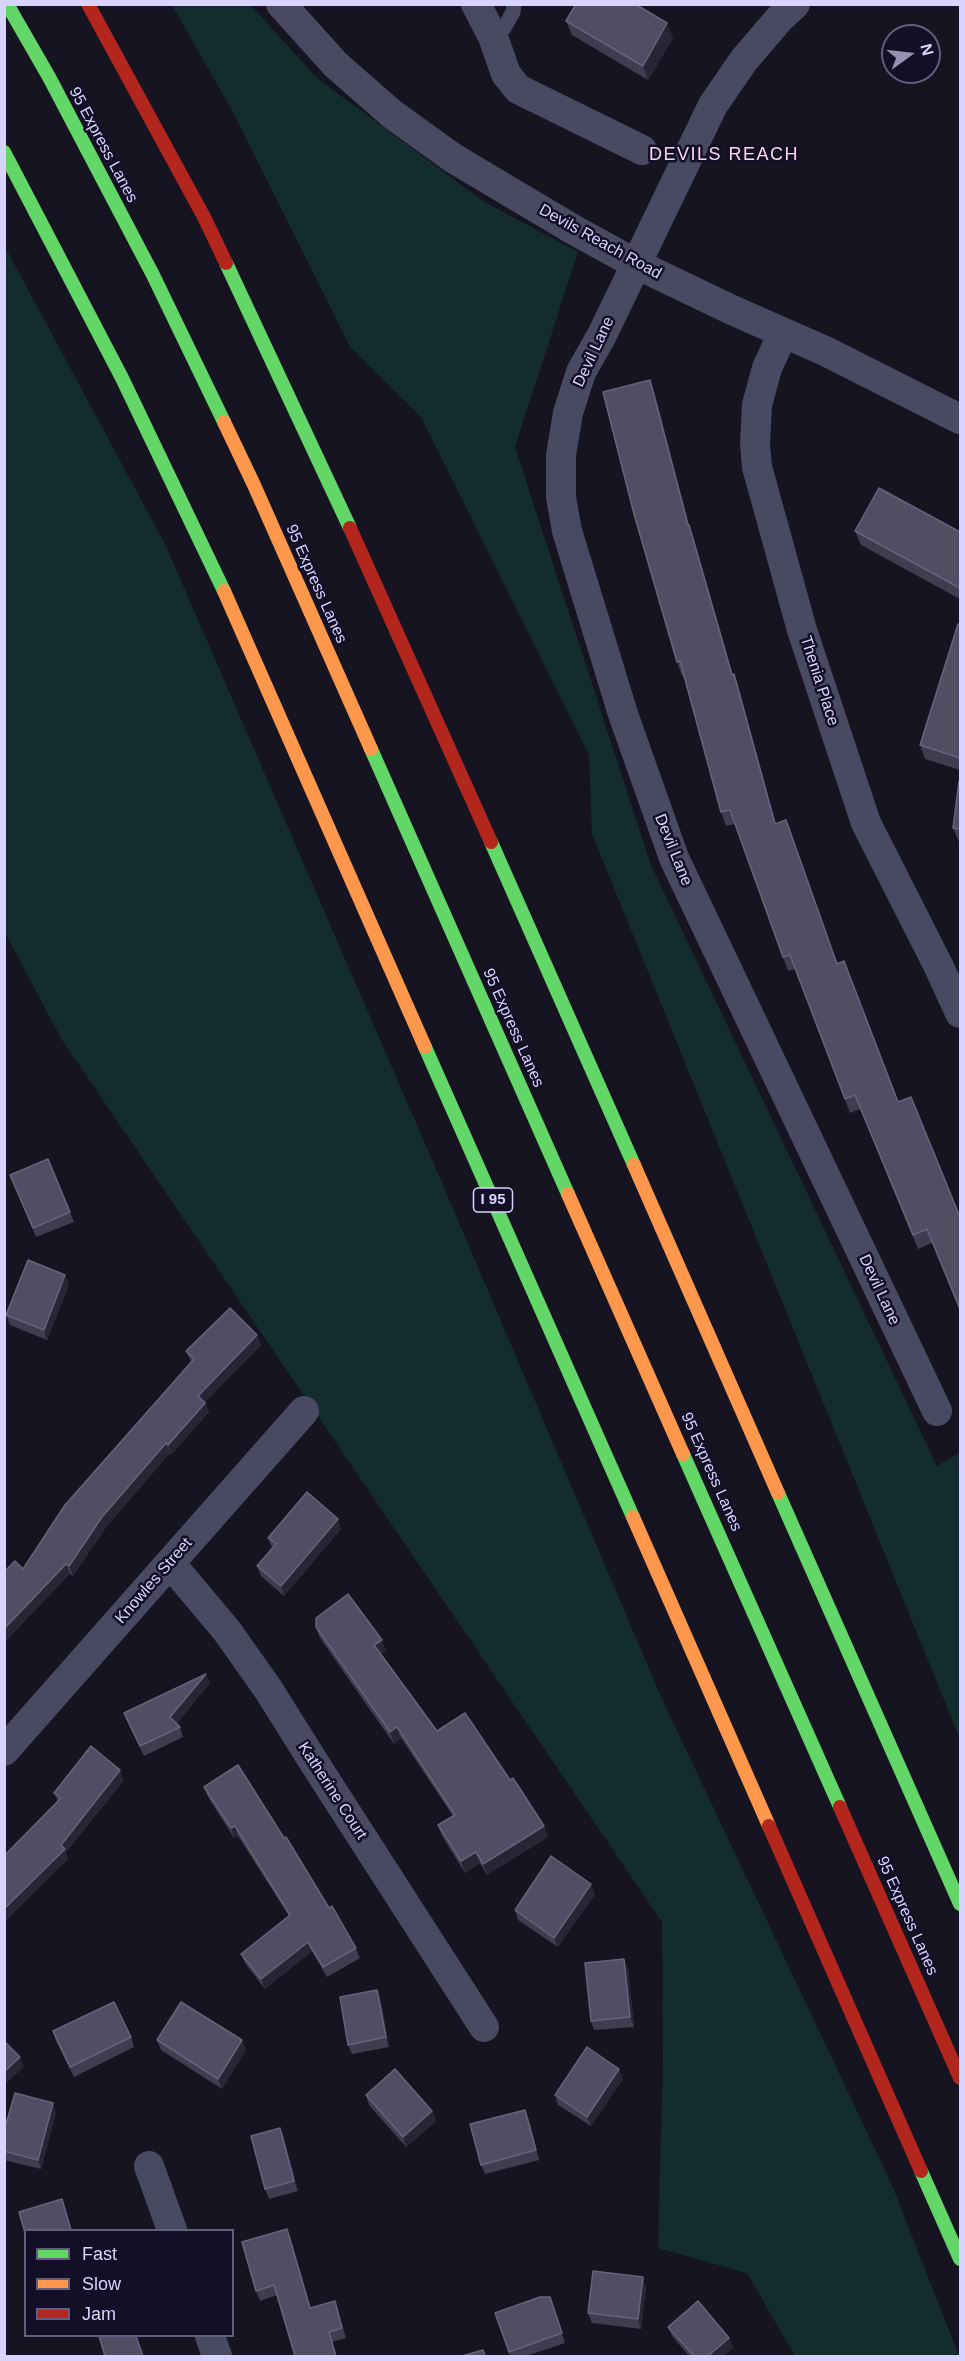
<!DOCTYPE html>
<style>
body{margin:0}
#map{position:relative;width:965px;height:2361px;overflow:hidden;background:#161421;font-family:Arial,sans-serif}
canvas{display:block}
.frame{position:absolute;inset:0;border:6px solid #d9d4ff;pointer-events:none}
.legend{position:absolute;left:24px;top:2229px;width:210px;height:108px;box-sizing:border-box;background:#130f26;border:2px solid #625e7d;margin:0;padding:8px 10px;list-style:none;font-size:18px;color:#d9d4ff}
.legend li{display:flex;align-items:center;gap:12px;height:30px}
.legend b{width:30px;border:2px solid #625e7d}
.north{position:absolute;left:881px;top:24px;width:60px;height:60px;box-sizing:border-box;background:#130f26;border:2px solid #625e7d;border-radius:50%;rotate:75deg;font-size:16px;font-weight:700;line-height:24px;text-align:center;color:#d9d4ff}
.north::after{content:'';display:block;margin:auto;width:21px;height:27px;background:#9591b1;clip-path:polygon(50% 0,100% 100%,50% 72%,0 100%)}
</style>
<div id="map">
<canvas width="965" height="2361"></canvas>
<div class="frame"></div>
<ul class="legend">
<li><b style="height:8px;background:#63d668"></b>Fast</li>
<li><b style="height:8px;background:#ff974d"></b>Slow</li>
<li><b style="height:8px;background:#b3261e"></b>Jam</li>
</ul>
<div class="north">N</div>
</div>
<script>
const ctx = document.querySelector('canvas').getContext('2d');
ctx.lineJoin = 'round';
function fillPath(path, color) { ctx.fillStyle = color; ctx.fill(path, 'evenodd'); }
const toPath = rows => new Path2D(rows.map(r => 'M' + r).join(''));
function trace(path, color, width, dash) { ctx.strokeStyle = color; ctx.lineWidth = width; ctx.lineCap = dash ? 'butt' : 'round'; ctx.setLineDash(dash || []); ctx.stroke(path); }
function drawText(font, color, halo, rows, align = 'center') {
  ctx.font = font + ' Arial,sans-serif'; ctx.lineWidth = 5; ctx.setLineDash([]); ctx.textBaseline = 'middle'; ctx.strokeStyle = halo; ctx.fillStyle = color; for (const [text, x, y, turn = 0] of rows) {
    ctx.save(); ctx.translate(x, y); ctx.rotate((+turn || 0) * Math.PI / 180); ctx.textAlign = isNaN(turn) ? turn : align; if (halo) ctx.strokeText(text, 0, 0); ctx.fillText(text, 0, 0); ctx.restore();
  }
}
const green = toPath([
 [172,5,251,5,316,77,483,201,578,252,515,447,651,865,937,1466,960,1452,960,1739,592,834,589,755,421,417,350,347,235,116],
 [4,245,166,546,440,1178,662,1699,892,2185,959,2356,795,2356,747,2273,658,2248,663,2058,662,1922,62,1040,5,933]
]);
const lane = toPath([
 [493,37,504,28,513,12,514,4]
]);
const street = toPath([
 [281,4,336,65,392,114,453,158,574,230,636,264,732,310,825,351,960,419],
 [476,4,493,37,506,74,518,89,642,150],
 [795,4,779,19,744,60,713,105,602,335,581,372,568,413,561,455,561,497,567,531,623,714,674,858,937,1411],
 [783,333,767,368,757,405,755,444,757,467,802,630,866,823,939,967,960,1013],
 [170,1563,227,1631,268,1689,315,1764,484,2027],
 [4,1751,304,1411],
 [149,2166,172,2230],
 [210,2336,217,2356]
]);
const fast = toPath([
 [7,4,49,77,153,275,224,422],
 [4,152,122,378,224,591],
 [226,263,350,528],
 [371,749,568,1194],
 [491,842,634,1165],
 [425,1047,633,1517],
 [683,1454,840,1807],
 [778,1493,960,1904],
 [921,2171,960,2259]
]);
const slow = toPath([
 [224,422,254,485,371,749],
 [224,591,425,1047],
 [634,1165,778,1493],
 [568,1194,683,1454],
 [633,1517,769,1826]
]);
const jam = toPath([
 [88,4,204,217,226,263],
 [350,528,491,842],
 [840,1807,960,2078],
 [769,1826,921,2171]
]);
const wall = toPath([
 [566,21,673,38,648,80,572,35],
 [655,394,689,525,694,539,733,675,734,674,739,689,776,824,898,1102,960,1217,960,1311,932,1243,918,1249,860,1109,850,1113,795,969,788,971,735,824,726,826,721,812,684,676,682,676,677,662],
 [855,531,960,532,960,599,861,545],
 [960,624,960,770,925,759,920,745],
 [960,781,960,843,959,842,953,828],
 [10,1175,70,1212,74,1222,36,1237],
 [65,1275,69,1285,47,1340,10,1325,6,1315],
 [257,1335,261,1345,205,1402,209,1412,171,1455,170,1453,106,1527,73,1576,70,1574,23,1569,191,1362,186,1351],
 [341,1529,284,1596,261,1576,257,1566,272,1548,268,1538],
 [316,1627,386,1651,381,1654,437,1731,510,1780,544,1826,548,1837,487,1875,480,1863,465,1873,442,1836,438,1825,453,1816,401,1738,394,1744,320,1638],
 [210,1683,176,1724,180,1727,183,1737,144,1756,128,1723,124,1713],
 [124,1780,66,1852,68,1859,4,1922,58,1802,54,1793],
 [204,1787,329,1908,356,1948,360,1958,327,1977,312,1951,265,1989,245,1963,241,1954,289,1916,238,1836,234,1838,208,1797],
 [595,1894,558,1947,518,1920,515,1910],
 [628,1969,634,2027,594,2030,591,2021],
 [377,1990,381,2000,389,2047,352,2054,348,2045],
 [53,2031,131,2037,134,2047,74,2077,56,2041],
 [157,2040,246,2050,222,2089,161,2050],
 [623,2079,591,2126,558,2105,555,2095],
 [366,2095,432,2111,436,2121,406,2147,369,2105],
 [56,2113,41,2169,4,2160,4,2131],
 [529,2119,539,2160,485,2174,481,2165],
 [280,2128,284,2138,298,2191,269,2199,265,2189],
 [287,2229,311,2308,335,2301,346,2338,332,2342,277,2295,260,2301,256,2291],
 [646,2287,641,2329,592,2323,588,2313],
 [550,2297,565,2343,526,2356,510,2356,495,2313],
 [668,2327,733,2348,723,2356,689,2356,672,2336]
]);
const shadedWall = toPath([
 [667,23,673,38,648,80,643,66],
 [650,380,655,394,693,539,688,525],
 [689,525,694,539,737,689,732,675],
 [734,674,739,689,780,838,775,824],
 [65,1275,69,1285,47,1340,44,1330],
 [257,1335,261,1345,201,1406,198,1396],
 [205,1403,209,1412,171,1455,168,1445],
 [166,1443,170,1453,106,1527,73,1576,69,1566,102,1517],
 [338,1519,341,1529,284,1596,281,1586],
 [66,1564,70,1574,4,1643,4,1629],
 [382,1640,386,1651,378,1656,374,1645],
 [206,1674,210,1683,173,1727,170,1717],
 [397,1727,401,1738,394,1744,390,1732],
 [120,1770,124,1780,66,1852,68,1859,4,1922,4,1909,61,1845],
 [235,1826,238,1836,234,1838,231,1828],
 [544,1826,548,1837,487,1875,483,1864],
 [476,1852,480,1863,465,1873,461,1861],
 [591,1884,595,1894,558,1947,554,1938],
 [308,1942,312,1951,265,1989,261,1979],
 [624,1959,628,1969,634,2027,630,2017],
 [377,1990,381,2000,389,2047,386,2037],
 [242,2040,246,2050,222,2089,218,2079],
 [20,2057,24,2067,4,2085,4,2072],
 [619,2069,623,2079,591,2126,587,2117],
 [53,2103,56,2113,41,2169,38,2160],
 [525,2110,529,2119,539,2160,536,2150],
 [432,2111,436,2121,406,2147,403,2137],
 [280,2128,284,2138,298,2191,294,2181],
 [287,2229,291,2239,314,2318,310,2308],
 [643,2277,646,2287,641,2329,638,2319],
 [729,2338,733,2348,723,2356,708,2356]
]);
const building = toPath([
 [576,4,635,4,667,23,643,66,566,21,576,4],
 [650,380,688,525,689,525,732,675,734,674,775,824,786,820,837,964,844,961,898,1102,911,1097,960,1217,960,1309,927,1229,913,1235,855,1095,845,1099,790,955,783,957,730,810,721,812,680,661,677,662,634,514,603,392,650,380],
 [879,488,960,532,960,588,855,531,879,488],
 [958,624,960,624,960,758,920,745,958,624],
 [959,781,960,781,960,829,953,828,959,781],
 [48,1159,70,1212,33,1228,10,1175,48,1159],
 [28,1260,65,1275,44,1330,6,1315,28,1260],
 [230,1308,257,1335,198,1396,205,1403,168,1445,166,1443,102,1517,69,1566,66,1564,4,1629,4,1572,15,1561,23,1569,65,1505,194,1359,186,1351,230,1308],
 [307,1492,338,1519,281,1586,257,1566,276,1544,268,1538,307,1492],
 [348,1594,382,1640,374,1645,437,1731,465,1713,510,1780,513,1778,544,1826,483,1864,476,1852,461,1861,438,1825,455,1815,397,1727,390,1732,316,1627,316,1618,348,1594],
 [206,1674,170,1717,180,1727,140,1746,124,1713,206,1674],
 [91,1746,120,1770,61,1845,65,1849,4,1909,4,1856,61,1798,54,1793,91,1746],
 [238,1765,284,1838,286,1837,329,1908,332,1906,356,1948,323,1967,308,1942,261,1979,241,1954,290,1915,235,1826,231,1828,204,1787,238,1765],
 [551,1856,591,1884,554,1938,515,1910,551,1856],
 [624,1959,630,2017,591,2021,585,1963,624,1959],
 [377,1990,386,2037,348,2045,340,1997,377,1990],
 [114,2002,131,2037,70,2067,53,2031,114,2002],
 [181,2002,242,2040,218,2079,157,2040,181,2002],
 [4,2041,20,2057,4,2072,4,2041],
 [587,2047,619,2069,587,2117,555,2095,587,2047],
 [395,2069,432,2111,403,2137,366,2095,395,2069],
 [15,2093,53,2103,38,2160,4,2151,4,2131,15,2093],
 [525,2110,536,2150,481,2165,470,2124,525,2110],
 [280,2128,294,2181,265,2189,251,2136,280,2128],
 [62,2199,71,2230,26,2230,26,2236,19,2212,62,2199],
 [287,2229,310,2308,335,2301,342,2328,329,2332,336,2356,295,2356,274,2285,256,2291,242,2242,287,2229],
 [593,2271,643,2277,638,2319,588,2313,593,2271],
 [540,2297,550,2297,562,2333,509,2352,495,2313,540,2297],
 [698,2301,729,2338,708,2356,694,2356,668,2327,698,2301],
 [99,2336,136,2336,143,2356,105,2356,99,2336],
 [483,2350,485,2356,462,2356,483,2350]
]);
const shields = [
 [493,1200,39]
];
const shieldNames = [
 ["I 95",493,1200]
];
const streetNames = [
 ["95 Express Lanes",103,145,62],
 ["Devils Reach Road",600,242,29],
 ["Devil Lane",594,352,-65],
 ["95 Express Lanes",316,584,66],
 ["Thenia Place",819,681,72],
 ["Devil Lane",673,850,68],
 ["95 Express Lanes",513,1028,66],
 ["Devil Lane",879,1290,65],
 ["95 Express Lanes",711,1472,66],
 ["Knowles Street",154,1581,-49],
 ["Katherine Court",332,1791,57],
 ["95 Express Lanes",907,1916,66]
];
const neighbourhoodNames = [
 ["DEVILS REACH",724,155]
];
fillPath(green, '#132c2d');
trace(lane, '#4a4962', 15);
trace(street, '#4a4962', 30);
trace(fast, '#63d668', 14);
trace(slow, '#ff974d', 14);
trace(jam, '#b3261e', 14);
fillPath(wall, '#403d50');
fillPath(shadedWall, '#282635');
fillPath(building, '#504e63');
trace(building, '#66637b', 1.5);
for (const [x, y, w] of shields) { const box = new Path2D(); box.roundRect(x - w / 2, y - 12, w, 24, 4.5); ctx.fillStyle = '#130f26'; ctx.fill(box); trace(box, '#d9d4ff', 1.5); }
drawText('bold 15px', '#d9d4ff', null, shieldNames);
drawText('16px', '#d9d4ff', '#130f26', streetNames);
ctx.letterSpacing = '1.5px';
drawText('18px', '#ffd6f0', '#130f26', neighbourhoodNames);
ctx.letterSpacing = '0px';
</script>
